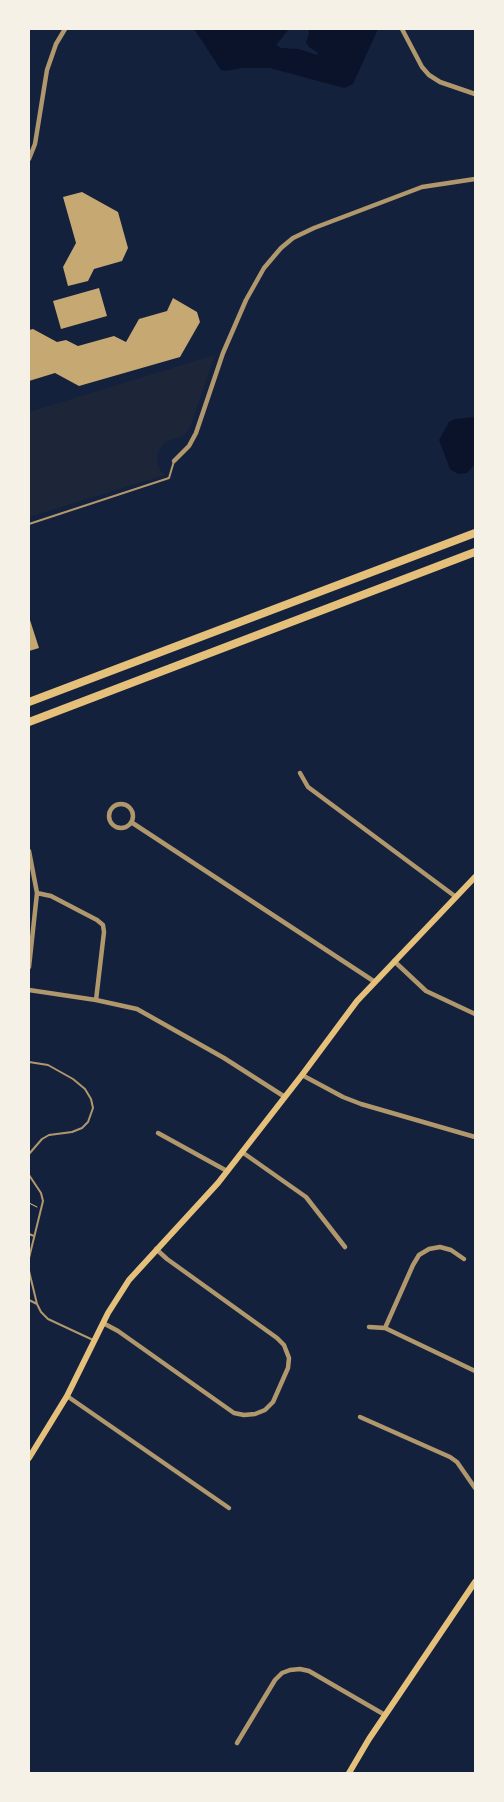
<!DOCTYPE html>
<style>
body{margin:0}
#map{position:relative;width:504px;height:1802px;overflow:hidden;background:#14213d;font-family:"Noto Sans",sans-serif}
canvas{display:block}
.frame{position:absolute;inset:0;border:30px solid #f6f1e7;pointer-events:none}
</style>
<div id="map">
<canvas width="504" height="1802"></canvas>
<div class="frame"></div>
</div>
<script>
const ctx = document.querySelector('canvas').getContext('2d');
ctx.lineJoin = 'round';
function fillPath(path, color) { ctx.fillStyle = color; ctx.fill(path, 'evenodd'); }
const toPath = rows => new Path2D(rows.map(r => 'M' + r).join(''));
function trace(path, color, width, dash) { ctx.strokeStyle = color; ctx.lineWidth = width; ctx.lineCap = dash ? 'butt' : 'round'; ctx.setLineDash(dash || []); ctx.stroke(path); }
const green = toPath([
 [215,355,190,427,185,434,180,437,165,442,158,452,157,463,160,470,165,475,29,517,29,412]
]);
const water = toPath([
 [194,29,289,29,276,45,281,48,299,49,317,55,318,53,309,47,306,42,309,33,308,29,378,29,353,84,344,88,270,68,242,68,226,71,221,70],
 [475,417,475,464,467,473,458,474,450,469,439,440,449,422,455,419]
]);
const building = toPath([
 [82,192,118,212,128,248,122,261,94,269,88,281,68,286,63,267,76,243,63,197],
 [99,288,107,316,61,329,53,301],
 [173,298,197,312,200,322,180,357,79,386,55,373,29,381,29,330,33,329,57,342,66,340,78,346,114,336,126,342,139,319,167,311],
 [29,617,39,648,29,651]
]);
const path = toPath([
 [29,1203,37,1207]
]);
const service = toPath([
 [29,524,169,478,174,461],
 [29,1062,48,1065,73,1079,85,1089,91,1099,93,1108,88,1122,82,1128,72,1132,49,1135,42,1139,29,1154],
 [29,1175,41,1193,43,1201,29,1258],
 [29,1234,34,1236],
 [29,1271,37,1304],
 [29,1300,37,1304,41,1312,48,1319,93,1340]
]);
const minor = toPath([
 [402,29,422,67,429,75,440,82,475,94],
 [29,159,35,144,47,70,56,44,65,29],
 [174,461,189,446,196,433,223,353,246,300,264,268,281,248,293,238,314,228,422,187,475,179],
 [300,773,308,787,456,897],
 '109 816a12 12 0 1 1 24 0a12 12 0 1 1-24 0Z',
 [131,822,375,982],
 [29,851,37,893,29,967],
 [37,893,51,896,97,920,103,925,104,932,96,1000],
 [394,961,426,991,475,1014],
 [29,990,96,1000,137,1009,224,1058,285,1097],
 [302,1075,343,1097,361,1104,475,1137],
 [158,1133,227,1171],
 [242,1152,306,1197,345,1247],
 [103,1323,118,1331,234,1413,244,1415,255,1414,265,1410,273,1402,288,1368,289,1358,284,1345,277,1338,167,1259,156,1249],
 [369,1327,385,1328,475,1371],
 [385,1328,413,1265,419,1255,429,1249,440,1247,451,1250,464,1259],
 [67,1396,229,1508],
 [360,1417,450,1457,457,1462,475,1488],
 [237,1743,275,1680,282,1673,290,1670,300,1669,309,1671,385,1715]
]);
const secondary = toPath([
 [29,1458,67,1396,108,1313,129,1280,218,1183,302,1075,357,1001,475,877],
 [349,1773,369,1739,475,1582]
]);
const motorway = toPath([
 [29,702,475,533],
 [29,722,475,552]
]);
fillPath(green, '#1d2539');
fillPath(water, '#0b132b');
fillPath(building, '#c6a872');
trace(path, '#e5c07b', 1);
trace(service, '#b1986c', 2);
trace(minor, '#b1986c', 4.5);
trace(secondary, '#e5c07b', 6);
trace(motorway, '#e5c07b', 8);
</script>
